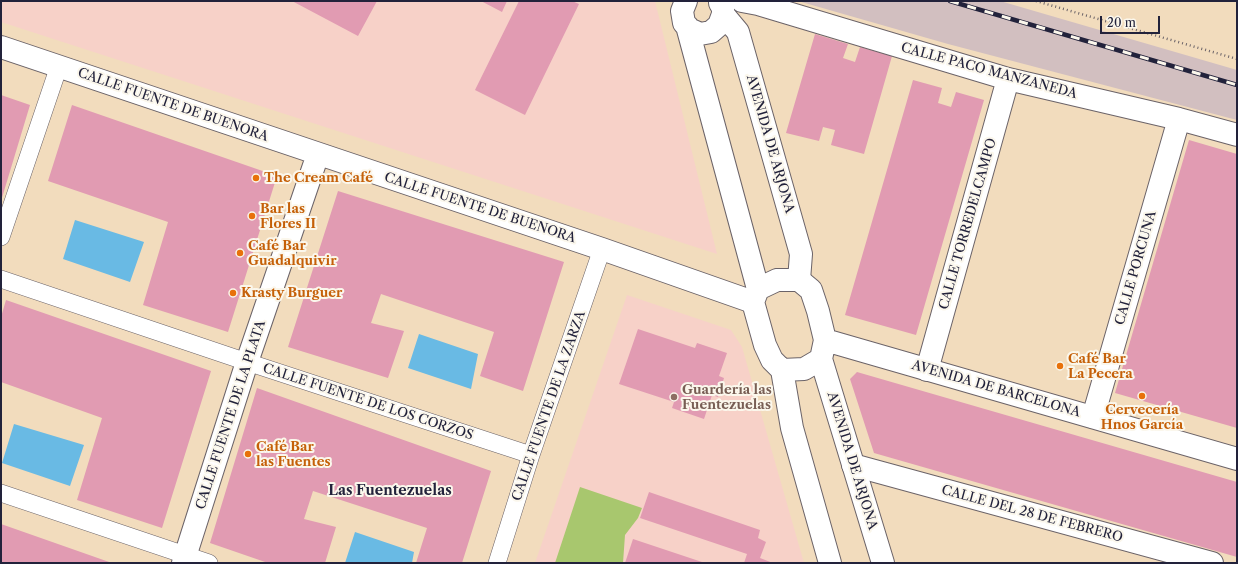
<!DOCTYPE html>
<meta charset="utf-8">
<style>
body{margin:0}
#map{position:relative;width:1238px;height:564px;overflow:hidden;background:#f2dcbd;font-family:"Libre Caslon Text",serif}
canvas{display:block}
.frame{position:absolute;inset:0;border:2px solid #22223b;pointer-events:none}
.scale{position:absolute;left:1100px;top:16px;width:60px;height:18px;box-sizing:border-box;border:2px solid #22223b;border-top:0;padding-left:5px;font-size:12px;line-height:14px;white-space:nowrap;color:#22223b;-webkit-text-stroke:3px #fbf7ec;paint-order:stroke}
</style>
<div id="map">
<canvas width="1238" height="564"></canvas>
<div class="frame"></div>
<div class="scale">20 m</div>
</div>
<script>
const ctx = document.querySelector('canvas').getContext('2d');
ctx.lineJoin = 'round';
function fillPath(path, color) { ctx.fillStyle = color; ctx.fill(path, 'evenodd'); }
const toPath = rows => new Path2D(rows.map(r => 'M' + r).join(''));
function trace(path, color, width, dash) { ctx.strokeStyle = color; ctx.lineWidth = width; ctx.lineCap = dash ? 'butt' : 'round'; ctx.setLineDash(dash || []); ctx.stroke(path); }
function drawText(font, color, halo, rows, align = 'center') {
  ctx.font = font + ' "Libre Caslon Text",serif'; ctx.lineWidth = 4; ctx.setLineDash([]); ctx.textBaseline = 'middle'; ctx.strokeStyle = halo; ctx.fillStyle = color; for (const [text, x, y, turn = 0] of rows) {
    ctx.save(); ctx.translate(x, y); ctx.rotate((+turn || 0) * Math.PI / 180); ctx.textAlign = isNaN(turn) ? turn : align; if (halo) ctx.strokeText(text, 0, 0); ctx.fillText(text, 0, 0); ctx.restore();
  }
}
const built = toPath([
 [1,1,655,1,717,254,1,22],
 [627,295,731,330,742,347,804,563,535,563]
]);
const industrial = toPath([
 [798,1,1000,1,1237,70,1237,120,948,44]
]);
const green = toPath([
 [580,487,642,508,638,518,625,535,623,563,555,563]
]);
const water = toPath([
 [75,220,144,242,130,282,63,259],
 [419,334,478,354,471,389,408,368],
 [14,424,84,445,70,486,2,463],
 [355,532,414,552,412,563,345,563]
]);
const building = toPath([
 [292,1,377,1,358,36],
 [481,1,507,1,502,12],
 [519,1,572,1,579,4,525,115,475,90],
 [815,34,848,44,843,58,855,62,860,47,892,56,864,154,831,145,835,130,823,127,819,141,786,133],
 [913,80,942,88,938,103,951,107,956,92,984,100,916,335,845,315],
 [1,95,30,105,1,201],
 [72,105,277,176,228,332,143,305,168,222,48,181],
 [1189,140,1237,154,1237,428,1115,393],
 [338,191,564,262,523,391,480,376,494,332,381,294,371,323,404,331,388,378,288,347],
 [6,300,211,371,162,528,77,500,102,418,1,382,1,317],
 [638,329,695,348,697,343,727,353,719,376,724,378,718,397,712,395,704,419,672,408,674,402,619,384],
 [857,372,1237,482,1237,557,874,453,850,379],
 [257,388,491,471,462,563,416,563,427,528,313,491,304,519,336,527,325,563,268,563,210,543],
 [649,492,760,530,758,538,766,542,760,558,773,563,744,563,747,554,640,518],
 [1,524,112,563,1,563],
 [633,539,705,563,625,563]
]);
const path = toPath([
 [1036,1,1237,59]
]);
const pedestrian = toPath([
 [1,237,59,66],
 [1,279,247,362,531,455],
 [1,493,209,563],
 [497,563,531,455,602,249]
]);
const minor = toPath([
 [686,1,682,11,684,23,689,29,700,34,711,32,719,25,723,14,723,8,720,3],
 [742,1,758,4,1008,79,1179,119,1237,135],
 [723,14,738,32,801,254,799,280],
 [687,26,758,289],
 [1,47,602,249,753,302],
 [927,370,1008,79],
 [1093,417,1179,119],
 [853,465,1212,563],
 [183,563,247,362,318,154]
]);
const tertiary = toPath([
 [777,280,799,280,811,290,818,311,825,340,821,359,804,369,782,370,772,360,765,345,753,302,758,289,777,280],
 [825,340,1237,459],
 [821,359,883,563],
 [782,370,792,428,830,563]
]);
const rail = toPath([
 [950,1,1237,85]
]);
const markers = [
 [256,178,4,"#e8710a"],
 [252,216,4,"#e8710a"],
 [240,253,4,"#e8710a"],
 [233,293,4,"#e8710a"],
 [1060,366,4,"#e8710a"],
 [1142,396,4,"#e8710a"],
 [674,397,4,"#8d6e63"],
 [248,454,4,"#e8710a"]
];
const streetNames = [
 ["CALLE PACO MANZANEDA",989,71,15],
 ["CALLE FUENTE DE BUENORA",173,105,19],
 ["AVENIDA DE ARJONA",770,144,74],
 ["CALLE FUENTE DE BUENORA",480,208,18],
 ["CALLE TORREDELCAMPO",968,224,-74],
 ["CALLE PORCUNA",1136,268,-74],
 ["AVENIDA DE BARCELONA",996,389,16],
 ["CALLE FUENTE DE LOS CORZOS",368,402,18],
 ["CALLE FUENTE DE LA ZARZA",549,406,-71],
 ["CALLE FUENTE DE LA PLATA",231,415,-72],
 ["AVENIDA DE ARJONA",852,461,73],
 ["CALLE DEL 28 DE FEBRERO",1032,514,15]
];
const foodNames = [
 ["The Cream Café",264,178],
 ["Bar las",260,209],
 ["Flores II",260,224],
 ["Café Bar",248,246],
 ["Guadalquivir",248,261],
 ["Krasty Burguer",241,293],
 ["Café Bar",1068,359],
 ["La Pecera",1068,374],
 ["Cervecería",1142,410,"center"],
 ["Hnos García",1142,425,"center"],
 ["Café Bar",256,447],
 ["las Fuentes",256,462]
];
const educationNames = [
 ["Guardería las",682,390],
 ["Fuentezuelas",682,405]
];
const neighbourhoodNames = [
 ["Las Fuentezuelas",390,491]
];
fillPath(built, '#f7d1c8');
fillPath(industrial, '#d2bfc0');
fillPath(green, '#a8c76e');
fillPath(water, '#69bae4');
fillPath(building, '#e19bb2');
trace(pedestrian, '#6b6368', 18);
trace(minor, '#6b6368', 24);
trace(tertiary, '#6b6368', 24);
trace(path, '#6b6368', 2.5, [1, 3]);
trace(pedestrian, '#fff', 17);
trace(minor, '#fff', 22);
trace(tertiary, '#fff', 22);
trace(rail, '#22223b', 4.5);
trace(rail, '#fbf7ec', 3, [9]);
for (const [x, y, r, color] of markers) { const dot = new Path2D(); dot.arc(x, y, r, 0, 2 * Math.PI); ctx.fillStyle = color; ctx.fill(dot); trace(dot, '#fbf7ec', 1.5); }
drawText('13px', '#22223b', '#fbf7ec', streetNames);
drawText('bold 13px', '#c56008', '#fbf7ec', foodNames, 'left');
drawText('bold 13px', '#785e54', '#fbf7ec', educationNames, 'left');
drawText('bold 14px', '#22223b', '#fbf7ec', neighbourhoodNames);
</script>
